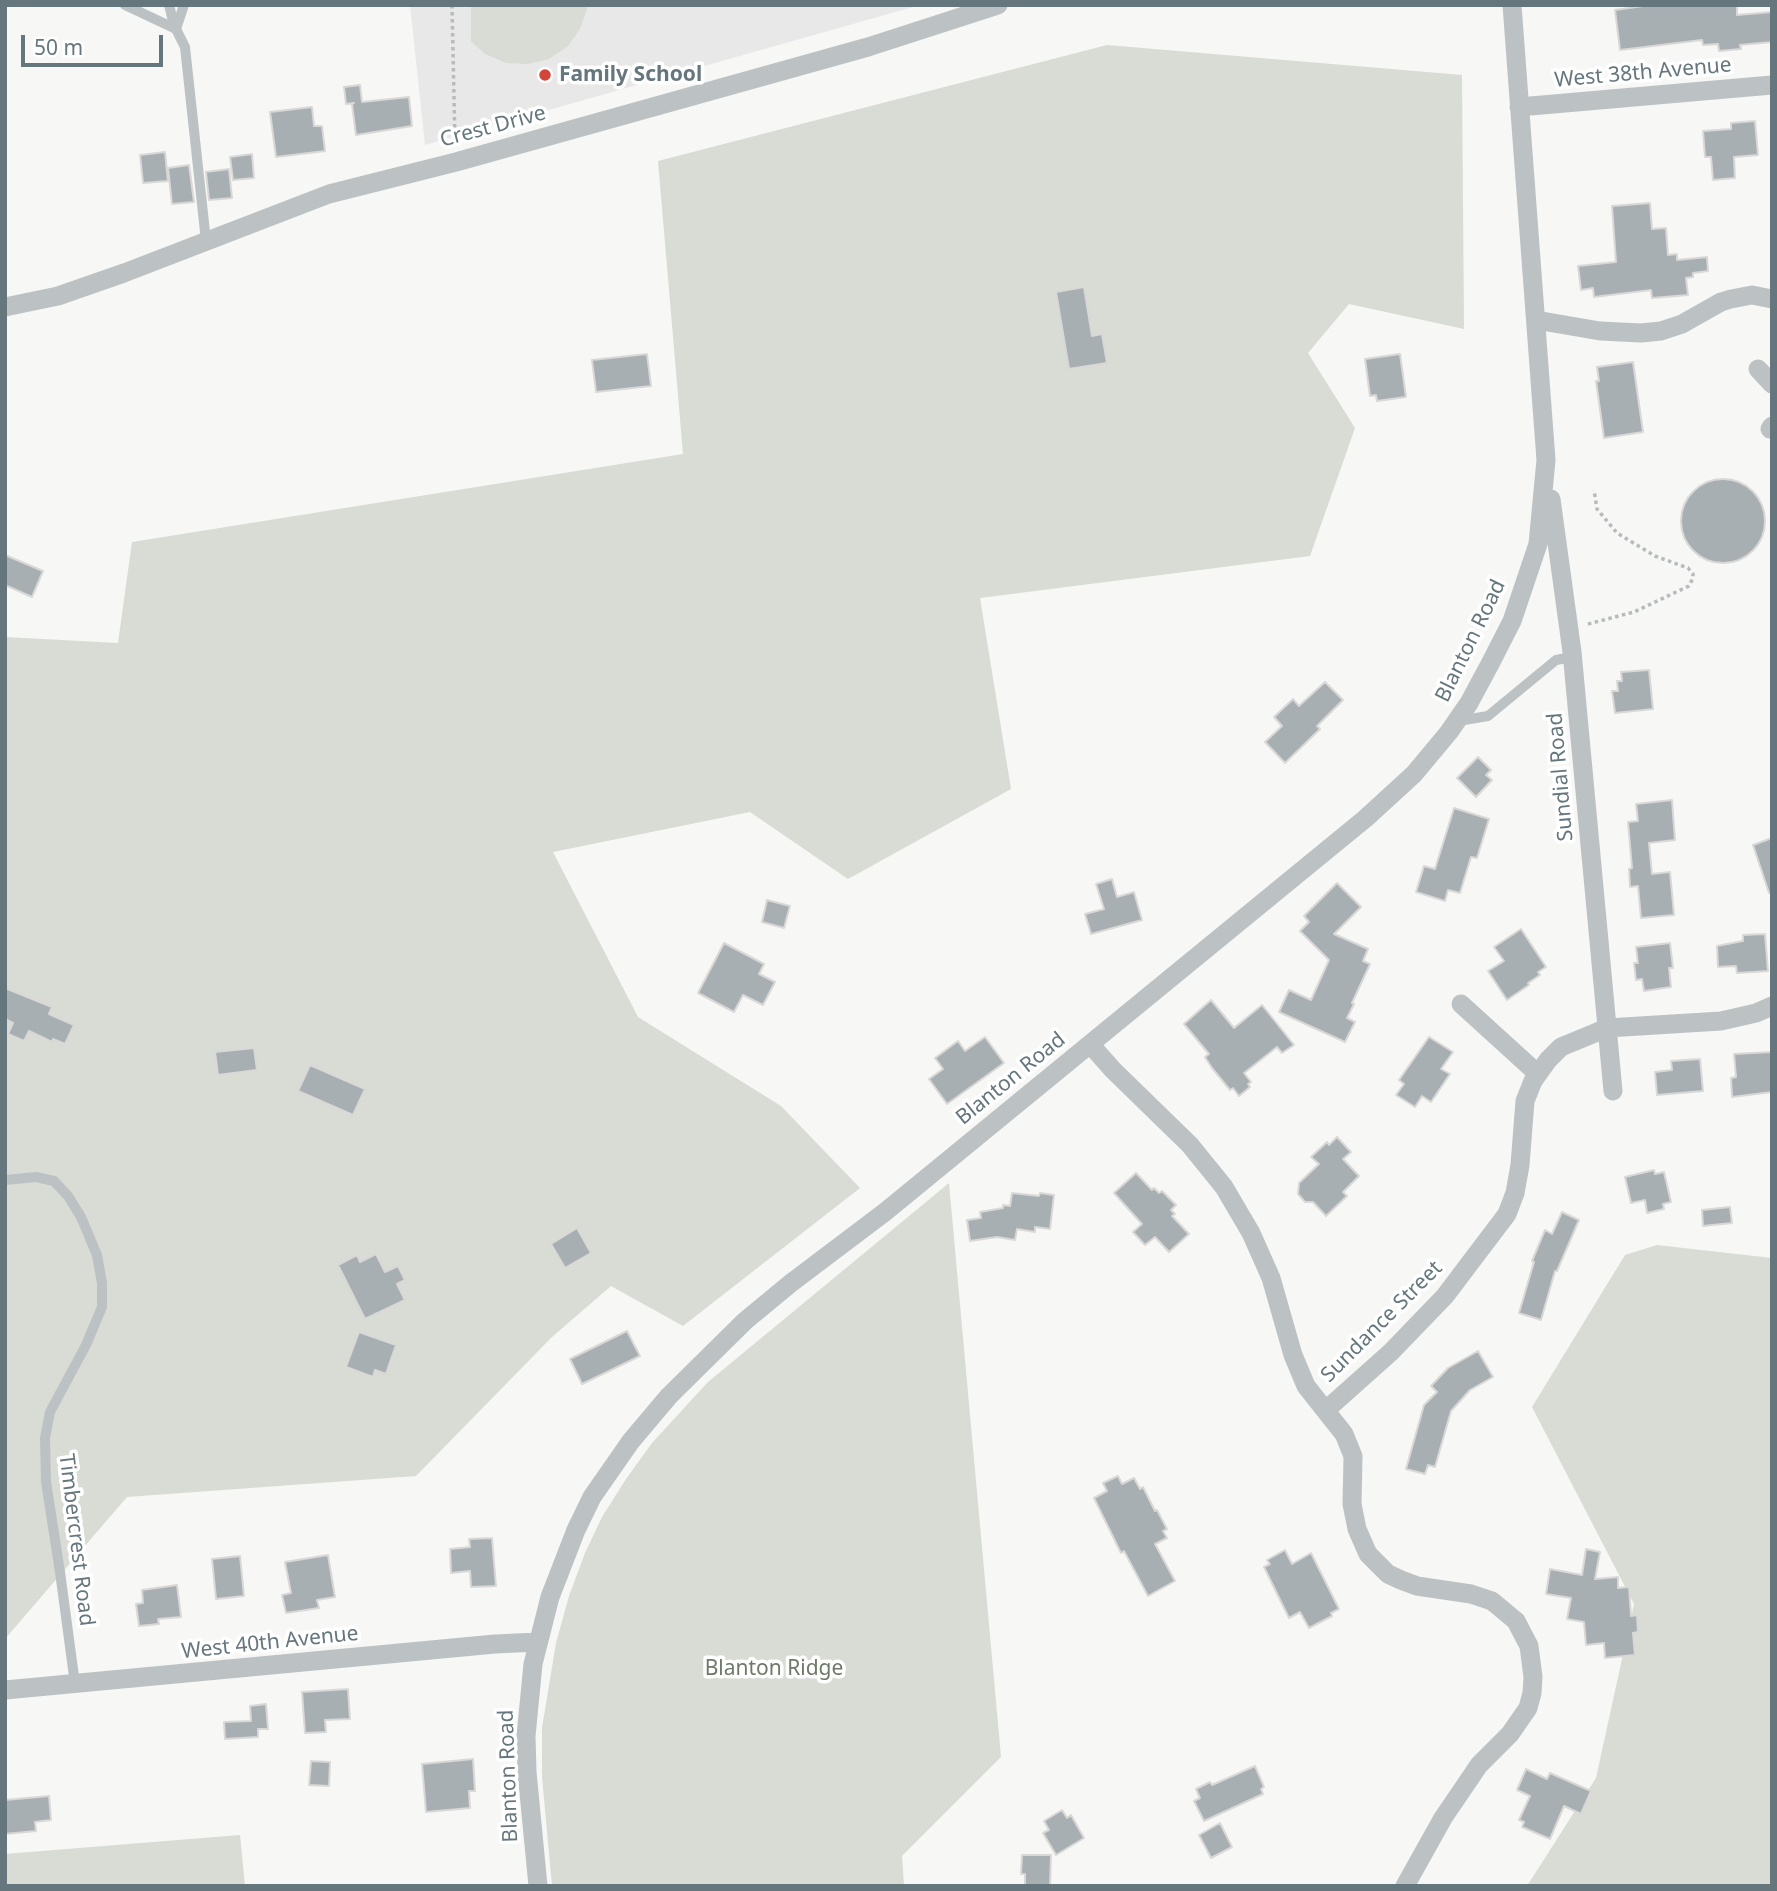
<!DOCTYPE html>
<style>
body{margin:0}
#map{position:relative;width:1777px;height:1891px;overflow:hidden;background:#f7f7f5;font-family:"Noto Sans",sans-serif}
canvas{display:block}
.frame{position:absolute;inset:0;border:7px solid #65767d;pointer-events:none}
.scale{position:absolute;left:21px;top:35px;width:142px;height:32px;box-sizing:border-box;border:4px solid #65767d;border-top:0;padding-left:9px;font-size:21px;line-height:24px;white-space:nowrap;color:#65767d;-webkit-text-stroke:5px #fff;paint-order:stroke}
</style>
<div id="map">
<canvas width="1777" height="1891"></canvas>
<div class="frame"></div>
<div class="scale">50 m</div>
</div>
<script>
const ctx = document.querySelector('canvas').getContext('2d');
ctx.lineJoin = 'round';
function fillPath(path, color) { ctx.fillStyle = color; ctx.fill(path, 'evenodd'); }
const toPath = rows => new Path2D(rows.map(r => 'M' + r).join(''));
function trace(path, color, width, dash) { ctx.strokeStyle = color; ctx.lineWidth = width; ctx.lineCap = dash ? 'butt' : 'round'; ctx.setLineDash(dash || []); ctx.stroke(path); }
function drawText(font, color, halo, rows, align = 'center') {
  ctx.font = font + ' "Noto Sans",sans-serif'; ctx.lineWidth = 7; ctx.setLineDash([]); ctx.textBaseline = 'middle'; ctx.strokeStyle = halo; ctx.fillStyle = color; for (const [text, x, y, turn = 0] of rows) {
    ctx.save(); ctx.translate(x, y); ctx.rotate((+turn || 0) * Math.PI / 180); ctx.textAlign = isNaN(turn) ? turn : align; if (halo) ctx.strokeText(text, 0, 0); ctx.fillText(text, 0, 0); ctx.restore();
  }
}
const built = toPath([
 [410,5,920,5,425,145]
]);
const green = toPath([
 [471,5,587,5,587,9,580,29,568,46,549,59,528,64,506,63,485,54,471,41],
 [1107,45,1462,75,1464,329,1349,304,1308,353,1355,428,1310,556,980,598,1011,789,848,879,750,812,553,852,638,1017,781,1106,860,1188,683,1326,611,1286,552,1337,416,1476,127,1497,5,1639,5,637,118,643,132,542,683,454,658,161],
 [949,1183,1001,1757,902,1856,904,1886,552,1886,542,1777,542,1728,556,1643,569,1596,585,1553,602,1517,626,1479,652,1443,708,1382],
 [1657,1245,1772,1258,1772,1886,1527,1886,1596,1778,1634,1604,1532,1407,1625,1255],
 [240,1835,245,1886,5,1886,5,1854]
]);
const building = toPath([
 [1650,5,1737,5,1737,15,1772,12,1772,42,1740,45,1741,49,1719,51,1718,44,1703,45,1702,40,1620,50,1615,10,1650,5],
 [360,85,362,102,409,97,412,126,356,135,352,104,354,103,346,104,344,87,360,85],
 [312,107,314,126,322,126,325,151,276,157,270,112,312,107],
 [1755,121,1758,155,1734,157,1735,178,1713,180,1711,157,1705,157,1703,131,1731,129,1731,123,1755,121],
 [165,152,168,181,143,183,140,155,165,152],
 [252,154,254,178,233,180,230,157,252,154],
 [189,165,194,202,172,204,168,168,189,165],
 [229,169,232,198,209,200,206,172,229,169],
 [1650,203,1652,229,1666,228,1668,255,1677,254,1677,260,1707,257,1708,271,1693,273,1693,277,1686,278,1688,295,1652,298,1651,290,1594,297,1593,288,1581,290,1578,266,1616,262,1612,206,1650,203],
 [1084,287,1092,336,1102,334,1107,363,1069,369,1056,292,1084,287],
 [647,354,651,386,596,392,592,360,647,354],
 [1400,354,1406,397,1377,401,1376,395,1370,396,1365,359,1400,354],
 [1633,362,1643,432,1604,438,1596,381,1599,381,1597,367,1633,362],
 '1681 521a42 42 0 1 1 84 0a42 42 0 1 1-84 0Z',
 [5,555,43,571,32,597,5,585,5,555],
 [1649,670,1653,709,1615,713,1612,691,1618,691,1617,681,1622,681,1621,672,1649,670],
 [1325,682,1343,700,1317,726,1320,729,1285,763,1265,742,1282,726,1274,717,1293,699,1299,706,1325,682],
 [1478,757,1491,770,1486,775,1492,780,1476,797,1457,778,1478,757],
 [1672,800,1675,840,1649,843,1652,874,1670,872,1674,915,1641,918,1638,886,1630,887,1629,869,1632,868,1628,822,1638,821,1636,804,1672,800],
 [1454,808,1489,819,1477,858,1471,857,1460,893,1448,890,1445,901,1416,892,1424,866,1435,869,1454,808],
 [1772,838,1772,893,1769,893,1753,845,1772,838],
 [1112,879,1117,897,1134,892,1142,920,1091,934,1085,914,1104,909,1096,884,1112,879],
 [1337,883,1361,907,1334,934,1368,949,1363,961,1370,964,1352,1003,1354,1004,1347,1018,1355,1022,1345,1042,1279,1012,1289,990,1311,1000,1329,960,1300,931,1309,922,1304,916,1337,883],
 [767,900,790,906,784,928,762,922,767,900],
 [1521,929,1546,967,1538,972,1540,975,1528,983,1529,985,1507,1000,1488,971,1504,961,1494,947,1521,929],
 [1765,934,1768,971,1737,973,1736,966,1718,967,1717,946,1743,941,1743,935,1765,934],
 [724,943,764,964,759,974,775,982,763,1005,743,995,734,1012,698,993,724,943],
 [1670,943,1673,968,1669,968,1671,987,1644,991,1642,979,1636,980,1634,963,1638,963,1636,947,1670,943],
 [5,988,52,1007,49,1014,74,1025,65,1044,53,1039,52,1042,29,1031,24,1041,8,1034,13,1023,5,1019,5,988],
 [1211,1000,1234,1028,1262,1005,1294,1045,1282,1053,1277,1047,1244,1073,1251,1082,1248,1084,1250,1087,1239,1096,1233,1088,1230,1090,1212,1068,1205,1057,1209,1054,1184,1024,1211,1000],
 [985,1037,1004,1063,947,1104,929,1079,943,1069,935,1058,958,1041,965,1051,985,1037],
 [1429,1037,1453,1052,1441,1069,1450,1074,1431,1102,1422,1096,1415,1107,1396,1095,1404,1084,1399,1080,1429,1037],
 [254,1048,257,1070,218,1075,215,1052,254,1048],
 [1772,1052,1772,1092,1732,1097,1731,1078,1736,1077,1734,1054,1772,1052],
 [1700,1059,1703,1091,1657,1095,1655,1072,1672,1070,1671,1061,1700,1059],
 [310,1065,365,1089,353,1115,298,1091,310,1065],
 [1337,1137,1351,1152,1343,1159,1359,1176,1343,1192,1347,1196,1326,1216,1313,1202,1305,1202,1298,1194,1299,1183,1319,1164,1311,1157,1327,1142,1329,1145,1337,1137],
 [1654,1170,1655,1174,1664,1172,1671,1202,1663,1204,1664,1209,1647,1213,1645,1200,1631,1203,1625,1177,1654,1170],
 [1136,1173,1152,1190,1154,1188,1159,1193,1162,1191,1176,1205,1171,1210,1175,1214,1172,1216,1189,1234,1169,1252,1155,1237,1145,1245,1133,1232,1142,1224,1114,1193,1136,1173],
 [1012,1193,1039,1196,1040,1193,1054,1195,1050,1229,1035,1227,1035,1232,1017,1229,1015,1240,997,1237,970,1241,967,1220,981,1218,980,1212,1003,1208,1003,1205,1010,1206,1012,1193],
 [1730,1207,1732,1223,1703,1226,1702,1210,1730,1207],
 [1562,1212,1579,1220,1557,1271,1555,1271,1541,1320,1519,1313,1534,1262,1532,1261,1545,1230,1552,1234,1562,1212],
 [577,1228,591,1253,565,1268,551,1244,577,1228],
 [376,1254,385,1272,398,1266,405,1280,397,1284,405,1300,365,1319,338,1265,357,1255,360,1262,376,1254],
 [627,1331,640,1356,582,1384,570,1359,627,1331],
 [359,1332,396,1345,386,1374,375,1370,373,1377,346,1367,359,1332],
 [1478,1351,1493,1377,1470,1390,1451,1411,1435,1467,1428,1465,1425,1474,1406,1469,1424,1405,1437,1392,1431,1386,1448,1368,1478,1351],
 [1118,1476,1122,1484,1134,1478,1140,1489,1143,1487,1155,1511,1157,1510,1167,1529,1163,1531,1167,1538,1155,1544,1175,1581,1148,1596,1124,1551,1121,1553,1094,1498,1107,1491,1103,1483,1118,1476],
 [492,1538,496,1586,471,1587,470,1571,451,1573,450,1549,470,1547,469,1539,492,1538],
 [1586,1549,1600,1552,1595,1579,1618,1577,1618,1588,1629,1587,1631,1616,1637,1615,1638,1632,1633,1633,1635,1655,1605,1658,1604,1643,1586,1645,1584,1622,1567,1619,1571,1598,1546,1594,1550,1569,1582,1575,1586,1549],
 [1285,1550,1292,1564,1311,1553,1339,1609,1331,1613,1332,1616,1309,1628,1300,1612,1289,1618,1264,1567,1270,1564,1267,1560,1285,1550],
 [328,1555,335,1597,317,1600,319,1608,286,1613,282,1595,291,1593,285,1562,328,1555],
 [240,1556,244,1596,216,1599,212,1559,240,1556],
 [177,1585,181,1617,158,1619,159,1624,139,1626,136,1604,143,1603,142,1590,177,1585],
 [348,1689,350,1719,325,1720,326,1732,305,1733,302,1692,348,1689],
 [266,1704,268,1729,258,1729,258,1737,225,1739,224,1722,251,1721,250,1706,266,1704],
 [473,1759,475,1791,469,1791,470,1808,426,1812,422,1764,473,1759],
 [311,1761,330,1762,329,1786,309,1785,311,1761],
 [1255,1766,1264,1787,1261,1789,1263,1794,1204,1821,1194,1801,1200,1798,1196,1789,1210,1782,1212,1785,1255,1766],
 [1526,1769,1547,1779,1550,1773,1591,1791,1581,1814,1564,1806,1550,1839,1522,1827,1524,1822,1519,1820,1530,1796,1517,1790,1526,1769],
 [49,1796,51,1820,35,1822,36,1831,5,1834,5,1800,49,1796],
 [1062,1810,1067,1818,1071,1815,1084,1838,1056,1855,1043,1833,1049,1830,1044,1821,1062,1810],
 [1220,1823,1232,1847,1211,1858,1199,1835,1220,1823],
 [1022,1855,1051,1855,1050,1886,1025,1886,1025,1874,1021,1874,1022,1855]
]);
const path = toPath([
 [452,5,455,143],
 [1588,624,1634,612,1689,586,1693,578,1693,574,1688,568,1655,556,1617,533,1597,509,1594,490]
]);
const lane = toPath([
 [125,5,176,29,185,47,206,241],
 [169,5,175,29],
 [176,29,184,5],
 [1458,721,1488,716,1556,660,1572,657],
 [5,1180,36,1177,54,1181,68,1196,81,1217,97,1255,102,1283,102,1307,86,1345,50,1412,45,1438,46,1482,60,1572,75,1684]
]);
const street = toPath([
 [1519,107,1772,85],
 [5,307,58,296,124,273,329,194,456,162,868,47,998,5],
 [1536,320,1600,331,1641,333,1661,331,1682,324,1721,302,1731,299,1752,295,1772,299],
 [1758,369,1772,384],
 [1770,429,1772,426],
 [1551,499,1572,652,1613,1091],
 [1461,1004,1538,1074],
 [1090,1044,1113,1070,1190,1145,1224,1187,1251,1233,1271,1278,1293,1355,1306,1386,1344,1434,1353,1456,1352,1504,1357,1529,1368,1554,1388,1574,1401,1580,1417,1586,1471,1594,1492,1601,1516,1621,1529,1646,1533,1677,1532,1693,1528,1708,1510,1734,1479,1765,1443,1818,1405,1886],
 [1326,1410,1391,1352,1445,1296,1507,1214,1515,1193,1520,1165,1525,1101,1533,1081,1548,1060,1561,1047,1607,1028,1721,1021,1756,1013,1772,1006],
 [5,1690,495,1644,538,1642],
 [538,1886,527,1772,526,1736,533,1664,550,1597,576,1530,592,1497,631,1441,669,1396,745,1321,791,1283,885,1212,1366,818,1414,774,1449,732,1469,703,1490,664,1512,621,1538,544,1546,460,1512,5]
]);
const markers = [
 [545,75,7,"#d24639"]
];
const streetNames = [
 ["West 38th Avenue",1643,73,-5],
 ["Crest Drive",493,127,-15],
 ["Blanton Road",1471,641,-64],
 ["Sundial Road",1561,777,-95],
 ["Blanton Road",1011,1079,-39],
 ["Sundance Street",1382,1322,-45],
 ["Timbercrest Road",76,1540,83],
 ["West 40th Avenue",270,1643,-6],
 ["Blanton Road",509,1776,-92]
];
const poiNames = [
 ["Family School",559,75]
];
const parkNames = [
 ["Blanton Ridge",774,1669]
];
fillPath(built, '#e8e8e8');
fillPath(green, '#d8dcd4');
fillPath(building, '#a7afb3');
trace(building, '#d9d8d7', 2);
trace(path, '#b7bbbd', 3.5, [3.5, 3.5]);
trace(lane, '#bcc2c4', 10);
trace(street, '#bcc2c4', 19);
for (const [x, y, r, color] of markers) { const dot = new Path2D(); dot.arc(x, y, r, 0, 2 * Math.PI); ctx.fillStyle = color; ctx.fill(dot); trace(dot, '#fff', 2.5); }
drawText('21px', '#65767d', '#fff', streetNames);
drawText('bold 21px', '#65767d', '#fff', poiNames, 'left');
drawText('21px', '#6e7a67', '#fff', parkNames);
</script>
